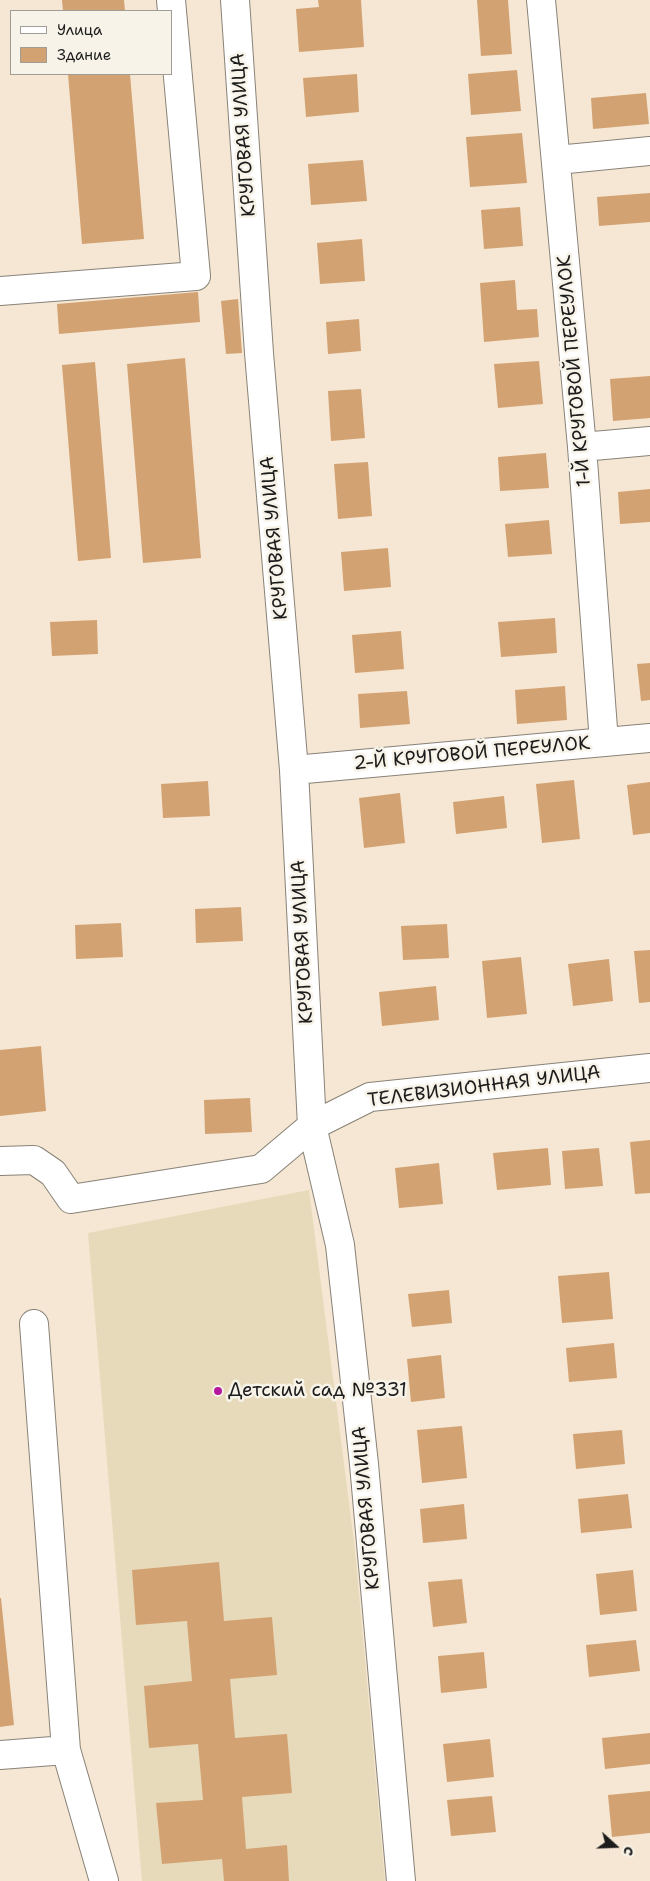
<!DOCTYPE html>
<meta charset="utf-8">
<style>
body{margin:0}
#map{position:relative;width:650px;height:1881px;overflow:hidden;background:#f5e7d3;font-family:"Shantell Sans",sans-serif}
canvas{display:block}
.legend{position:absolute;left:10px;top:10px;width:162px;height:65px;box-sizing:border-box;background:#f7f3e8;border:1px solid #9f9d96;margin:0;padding:6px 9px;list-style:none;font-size:15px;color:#1c1c1c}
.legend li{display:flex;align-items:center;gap:10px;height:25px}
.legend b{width:25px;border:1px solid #9f9d96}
.north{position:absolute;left:590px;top:1821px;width:50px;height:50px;-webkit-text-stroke:4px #f7f3e8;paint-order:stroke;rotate:110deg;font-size:14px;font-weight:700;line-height:20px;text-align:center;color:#1c1c1c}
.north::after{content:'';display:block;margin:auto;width:18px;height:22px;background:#1c1c1c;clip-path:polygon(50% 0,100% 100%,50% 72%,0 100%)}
</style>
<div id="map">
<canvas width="650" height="1881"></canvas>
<ul class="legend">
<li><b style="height:6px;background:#fff"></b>Улица</li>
<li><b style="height:14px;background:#d3a272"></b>Здание</li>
</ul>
<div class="north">С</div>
</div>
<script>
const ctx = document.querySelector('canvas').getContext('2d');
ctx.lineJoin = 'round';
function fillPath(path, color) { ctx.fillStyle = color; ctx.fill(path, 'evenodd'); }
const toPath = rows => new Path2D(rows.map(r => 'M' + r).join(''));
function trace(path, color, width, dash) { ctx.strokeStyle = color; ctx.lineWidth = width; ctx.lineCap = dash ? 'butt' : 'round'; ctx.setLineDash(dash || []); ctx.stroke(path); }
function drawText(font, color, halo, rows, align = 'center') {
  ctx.font = font + ' "Shantell Sans",sans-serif'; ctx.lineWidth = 5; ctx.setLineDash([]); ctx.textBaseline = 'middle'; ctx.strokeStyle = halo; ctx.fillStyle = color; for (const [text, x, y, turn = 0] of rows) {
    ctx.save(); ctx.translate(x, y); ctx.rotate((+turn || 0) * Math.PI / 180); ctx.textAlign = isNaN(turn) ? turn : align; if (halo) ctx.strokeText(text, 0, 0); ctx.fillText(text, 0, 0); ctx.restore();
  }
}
const built = toPath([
 [309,1190,355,1550,385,1881,142,1881,88,1233]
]);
const building = toPath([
 [62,0,124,0,125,11,63,11],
 [318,0,361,0,364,47,299,52,296,9,319,7],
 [477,0,508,0,512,54,481,56],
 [517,70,521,111,471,115,468,74],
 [68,74,130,74,144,239,82,244],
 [357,74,359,112,306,117,303,78],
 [646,93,649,124,593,129,591,98],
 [522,133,527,183,470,187,466,137],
 [363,160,367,201,311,205,308,164],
 [650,193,650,222,599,226,597,197],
 [520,207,523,246,484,249,481,210],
 [362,239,365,281,320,284,317,243],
 [515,280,517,310,537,309,539,337,484,342,480,283],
 [198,292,200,322,59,334,57,304],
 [238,299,242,353,226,354,221,301],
 [359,319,361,351,328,354,326,322],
 [185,358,201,558,143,563,127,364],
 [539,361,543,404,498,408,494,364],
 [95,362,111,558,78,561,62,365],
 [650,376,650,418,613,421,610,379],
 [361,389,365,438,331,441,328,391],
 [546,453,549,488,500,491,498,457],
 [368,462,372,516,338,519,334,464],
 [650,489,650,522,620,524,618,492],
 [549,520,552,554,508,557,505,524],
 [388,548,391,587,344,591,341,552],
 [555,618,557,653,501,657,498,622],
 [97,620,98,654,52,656,50,622],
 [401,631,404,669,355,673,352,635],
 [650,663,650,700,641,701,637,664],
 [565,686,567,720,517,724,515,690],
 [407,691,410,724,360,728,358,694],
 [574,780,580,839,542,843,536,784],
 [208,781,210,816,163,818,161,784],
 [650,782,650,833,633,835,627,785],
 [400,793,405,843,364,848,359,798],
 [504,796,507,828,456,834,453,802],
 [241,907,243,941,196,943,195,909],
 [121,923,123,957,76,959,75,925],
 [447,924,449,958,403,960,401,926],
 [650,950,650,1002,639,1003,634,951],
 [521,957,527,1014,487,1018,482,961],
 [609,959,613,1001,573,1006,568,964],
 [436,986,439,1020,382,1026,379,992],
 [41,1046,46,1111,0,1116,0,1050],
 [250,1098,252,1132,205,1134,204,1100],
 [650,1140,650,1193,635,1194,630,1142],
 [548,1148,551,1185,497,1190,493,1153],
 [599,1148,603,1186,565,1189,562,1151],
 [439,1163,443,1204,399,1208,395,1168],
 [609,1272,613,1319,562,1323,558,1276],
 [449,1290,452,1323,412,1327,408,1294],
 [614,1343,617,1378,569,1382,566,1348],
 [441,1355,445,1398,411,1402,407,1359],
 [462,1426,467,1478,422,1483,417,1430],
 [622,1430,625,1464,576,1469,573,1434],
 [628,1494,632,1528,581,1533,578,1499],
 [464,1504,467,1539,423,1543,420,1509],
 [219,1562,224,1621,272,1617,277,1675,230,1679,235,1738,287,1734,292,1793,242,1797,246,1849,287,1845,289,1881,224,1881,222,1859,162,1864,156,1803,203,1800,198,1744,149,1748,144,1686,192,1681,187,1621,136,1625,132,1570],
 [633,1570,637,1611,600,1615,596,1574],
 [462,1579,467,1623,433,1627,428,1582],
 [0,1598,1,1598,14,1725,0,1727],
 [636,1640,640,1671,589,1677,586,1645],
 [484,1652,487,1688,441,1693,438,1656],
 [650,1733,650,1764,605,1769,602,1738],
 [490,1739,494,1777,447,1782,443,1744],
 [650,1791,650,1833,612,1837,608,1795],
 [492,1796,496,1832,451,1836,447,1800]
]);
const minor = toPath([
 [235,0,259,353,294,770,312,1126,340,1245,364,1464,401,1881],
 [541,0,582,447,604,742],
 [557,160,650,151],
 [0,291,196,276,171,0],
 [582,447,650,441],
 [294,770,650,738],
 [0,1161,34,1160,53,1173,71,1199,261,1169,312,1126,370,1097,650,1068],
 [34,1324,66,1750,104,1881],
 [0,1755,66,1750]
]);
const markers = [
 [218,1391,5,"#b5179e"]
];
const streetNames = [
 ["КРУГОВАЯ УЛИЦА",244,135,-94],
 ["1-Й КРУГОВОЙ ПЕРЕУЛОК",575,371,-95],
 ["КРУГОВАЯ УЛИЦА",275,538,-95],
 ["2-Й КРУГОВОЙ ПЕРЕУЛОК",472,754,-5],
 ["КРУГОВАЯ УЛИЦА",303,942,-93],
 ["ТЕЛЕВИЗИОННАЯ УЛИЦА",484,1087,-7],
 ["КРУГОВАЯ УЛИЦА",367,1508,-95]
];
const poiNames = [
 ["Детский сад №331",228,1391]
];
fillPath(built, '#e7daba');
fillPath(building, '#d3a272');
trace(minor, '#888278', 30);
trace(minor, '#fff', 28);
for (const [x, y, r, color] of markers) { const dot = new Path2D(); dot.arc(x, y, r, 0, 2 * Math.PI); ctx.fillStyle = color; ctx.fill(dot); trace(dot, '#f7f3e8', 2); }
drawText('19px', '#1c1c1c', '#f7f3e8', streetNames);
drawText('19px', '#1c1c1c', '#f7f3e8', poiNames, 'left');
</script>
